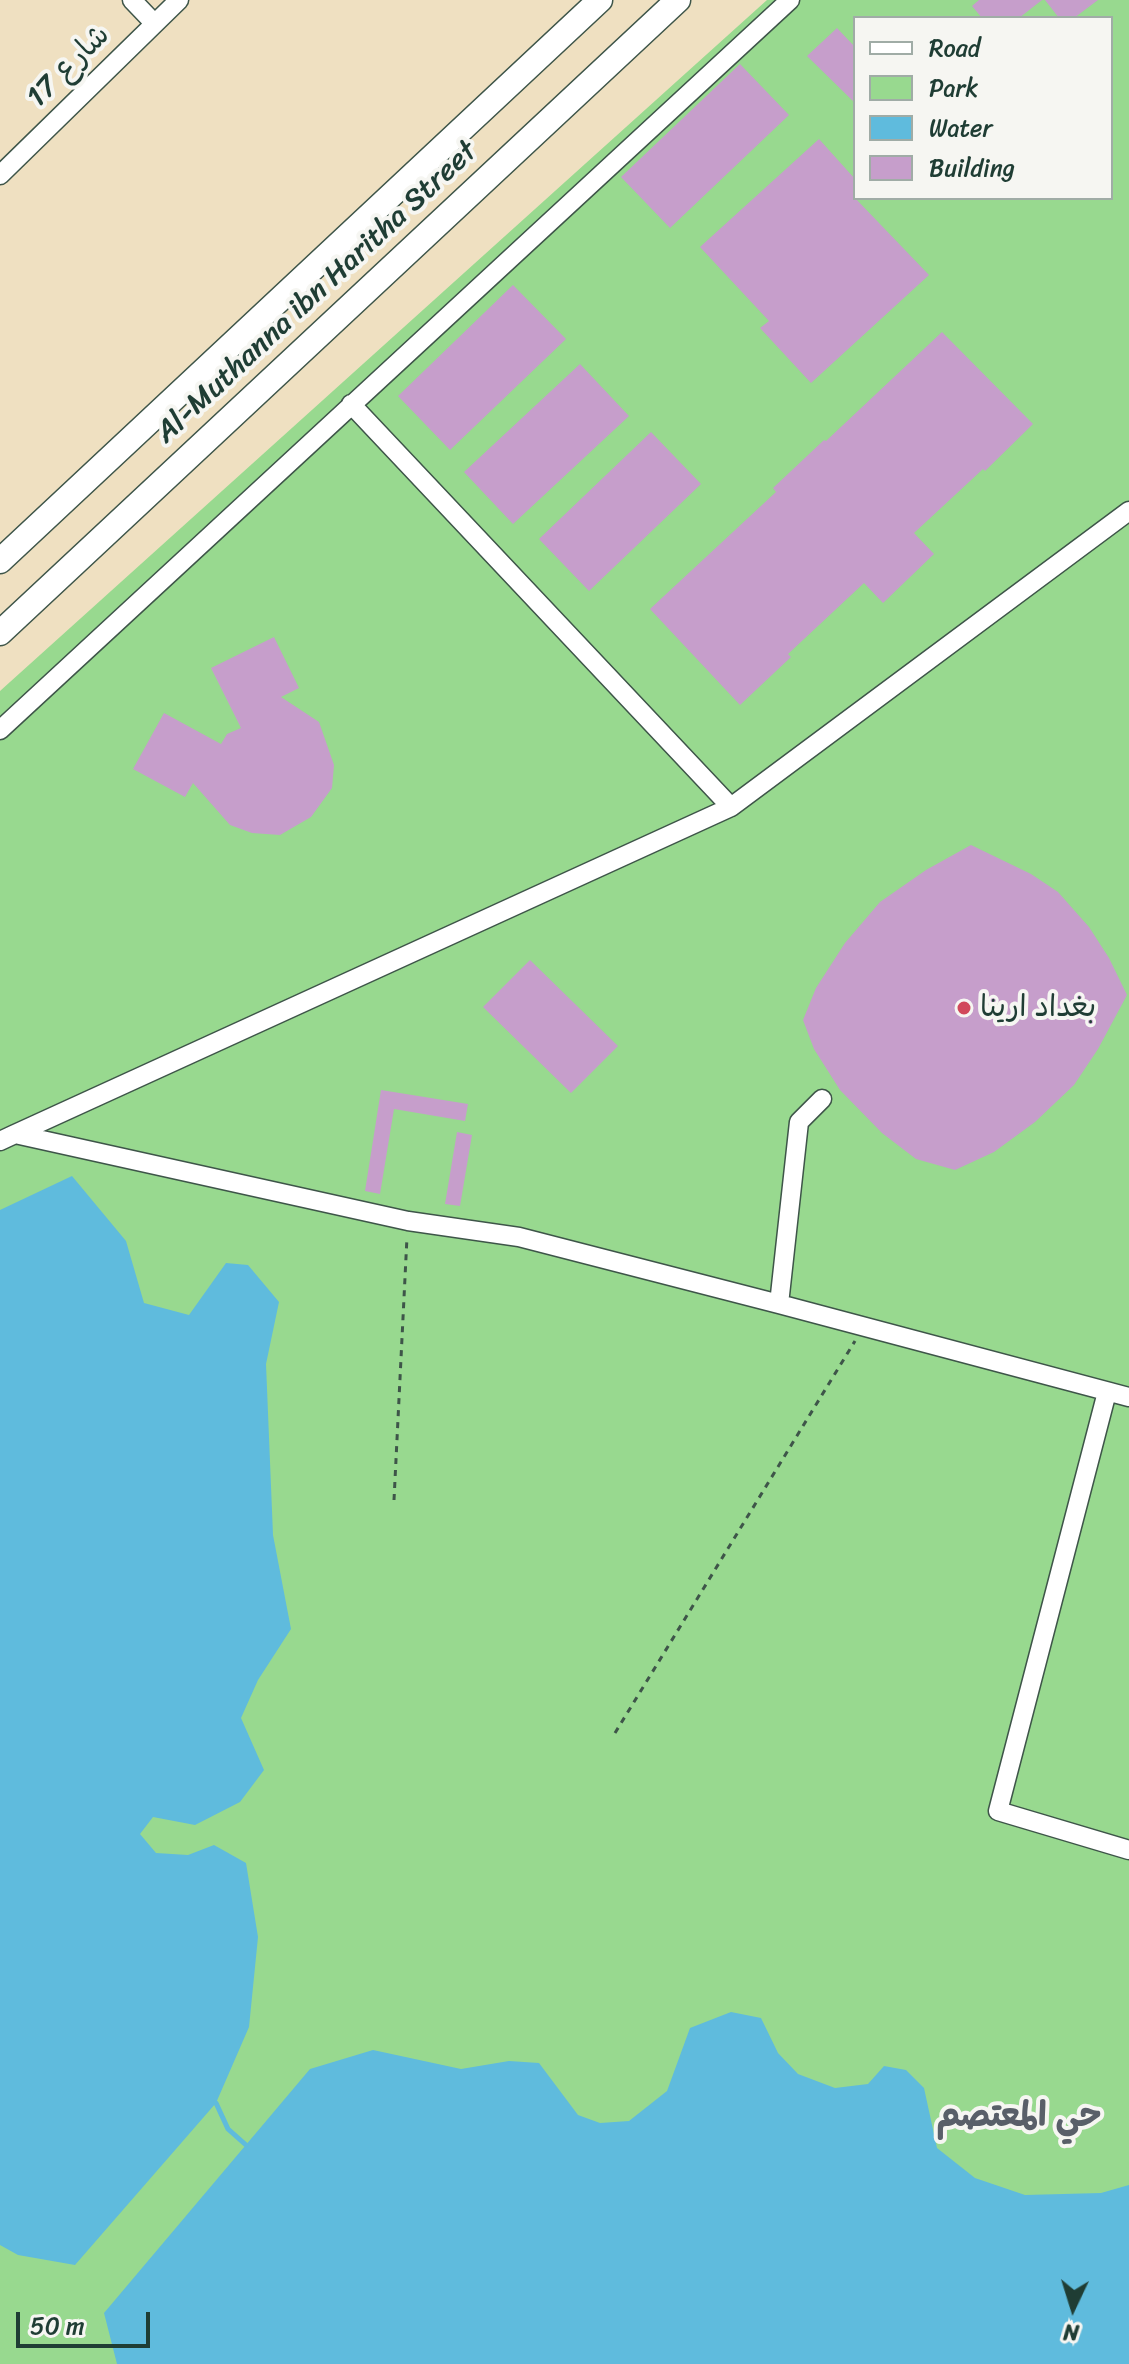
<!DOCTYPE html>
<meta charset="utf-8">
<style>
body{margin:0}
#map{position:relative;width:1129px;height:2364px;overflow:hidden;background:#efe0c1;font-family:Sriracha,sans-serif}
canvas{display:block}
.legend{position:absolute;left:853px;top:16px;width:260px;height:184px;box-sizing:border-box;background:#f6f6f2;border:2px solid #a0aca6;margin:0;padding:10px 14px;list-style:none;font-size:24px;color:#1f3d34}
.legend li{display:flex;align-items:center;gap:16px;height:40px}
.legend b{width:40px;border:2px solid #a0aca6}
.north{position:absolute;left:1033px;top:2268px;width:80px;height:80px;-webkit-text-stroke:6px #f6f6f2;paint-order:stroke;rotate:184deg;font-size:22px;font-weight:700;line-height:32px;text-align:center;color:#1f3d34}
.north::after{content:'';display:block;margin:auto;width:28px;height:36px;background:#1f3d34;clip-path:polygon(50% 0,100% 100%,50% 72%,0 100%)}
.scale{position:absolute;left:16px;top:2312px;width:134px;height:36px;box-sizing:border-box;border:4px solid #1f3d34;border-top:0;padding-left:10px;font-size:24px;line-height:28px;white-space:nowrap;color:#1f3d34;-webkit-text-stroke:6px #f6f6f2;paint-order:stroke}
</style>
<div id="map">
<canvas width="1129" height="2364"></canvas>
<ul class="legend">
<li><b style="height:10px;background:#fff"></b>Road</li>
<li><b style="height:22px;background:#98d98f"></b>Park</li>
<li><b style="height:22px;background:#5fbbdd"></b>Water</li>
<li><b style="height:22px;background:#c69ecb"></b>Building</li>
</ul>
<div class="north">N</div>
<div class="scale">50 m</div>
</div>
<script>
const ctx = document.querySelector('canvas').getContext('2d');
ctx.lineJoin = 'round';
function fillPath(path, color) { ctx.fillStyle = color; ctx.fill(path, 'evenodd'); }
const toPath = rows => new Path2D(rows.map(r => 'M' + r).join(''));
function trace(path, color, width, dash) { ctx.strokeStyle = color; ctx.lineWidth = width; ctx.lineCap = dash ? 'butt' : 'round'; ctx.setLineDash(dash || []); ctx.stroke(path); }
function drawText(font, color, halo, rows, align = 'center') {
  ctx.font = font + ' Sriracha,"Playpen Sans Arabic",sans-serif'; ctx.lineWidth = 8; ctx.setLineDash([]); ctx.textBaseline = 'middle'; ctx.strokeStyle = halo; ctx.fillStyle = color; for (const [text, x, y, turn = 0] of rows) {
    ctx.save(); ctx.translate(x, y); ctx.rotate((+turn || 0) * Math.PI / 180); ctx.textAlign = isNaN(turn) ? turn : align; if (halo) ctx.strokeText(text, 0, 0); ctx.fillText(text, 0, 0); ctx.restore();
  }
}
const green = toPath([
 [767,0,1129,0,1129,2364,0,2364,0,691],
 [855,18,1111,18,1111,198,855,198]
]);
const water = toPath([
 [72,1176,126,1241,144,1303,189,1315,226,1263,248,1265,279,1302,266,1364,273,1535,291,1629,258,1680,241,1718,264,1770,240,1802,195,1825,153,1817,140,1834,156,1853,188,1855,214,1845,246,1863,258,1937,249,2027,216,2103,75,2265,18,2255,0,2245,0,1210],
 [731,2012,761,2018,778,2053,798,2074,835,2088,868,2084,884,2066,906,2070,924,2088,937,2148,975,2178,1025,2195,1101,2193,1129,2185,1129,2364,117,2364,104,2313,310,2069,373,2050,461,2069,509,2061,539,2063,578,2115,600,2123,629,2121,667,2091,690,2028]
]);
const stream = toPath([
 [216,2103,228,2129,246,2145]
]);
const building = toPath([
 [979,0,1042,0,1019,18,982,18,972,6],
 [1045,0,1098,0,1074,18,1059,18],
 [837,28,855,47,855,103,807,56],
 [740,64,789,115,670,228,621,177],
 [819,139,855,179,855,198,929,275,811,383,760,328,769,321,700,247],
 [513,285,566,339,450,450,398,396],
 [942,332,1033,424,985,471,983,469,914,533,934,554,883,603,864,583,788,654,791,657,740,705,650,609,776,492,773,488,824,440,826,441],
 [580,364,629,416,513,524,464,472],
 [651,432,701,484,589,591,539,539],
 [274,637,299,688,281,697,319,722,334,765,332,788,311,817,280,835,252,833,230,825,193,783,185,797,133,769,164,713,221,744,227,734,241,728,211,668],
 [971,845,1031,874,1058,892,1089,927,1109,958,1127,995,1098,1049,1074,1085,1035,1122,994,1152,955,1170,916,1159,882,1133,840,1090,814,1049,803,1020,816,988,845,943,880,902,926,870],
 [530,960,618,1046,571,1093,483,1007],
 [381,1090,468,1104,465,1121,394,1109,380,1194,365,1191],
 [457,1132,472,1135,460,1206,445,1204]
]);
const path = toPath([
 [394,1500,407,1237],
 [615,1733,855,1341]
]);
const minor = toPath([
 [132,0,154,23],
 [0,175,179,0],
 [351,404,731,807],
 [0,730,790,0],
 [15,1134,731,807,1129,511],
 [0,1141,15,1134,408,1221,519,1237,779,1304,1129,1397],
 [779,1304,799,1122,822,1099],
 [1107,1392,998,1811,1129,1850]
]);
const major = toPath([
 [0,561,600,0],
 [0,633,678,0]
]);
const markers = [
 [964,1008,8,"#d1495b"]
];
const streetNames = [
 ["شارع 17",69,67,-45],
 ["Al-Muthanna ibn Haritha Street",317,293,-43]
];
const poiNames = [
 ["بغداد ارينا",980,1008]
];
const quarterNames = [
 ["حي المعتصم",1019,2117]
];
fillPath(green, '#98d98f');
fillPath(water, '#5fbbdd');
trace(stream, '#5fbbdd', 5);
fillPath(building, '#c69ecb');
trace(minor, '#3e5549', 21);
trace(major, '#3e5549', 27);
trace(path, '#3e5549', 3, [6, 6]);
trace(minor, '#fff', 18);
trace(major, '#fff', 24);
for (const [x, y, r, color] of markers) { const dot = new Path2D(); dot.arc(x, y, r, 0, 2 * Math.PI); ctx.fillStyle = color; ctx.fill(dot); trace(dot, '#f6f6f2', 3); }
drawText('30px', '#1f3d34', '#f6f6f2', streetNames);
drawText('30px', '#1f3d34', '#f6f6f2', poiNames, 'left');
drawText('bold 34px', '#595f69', '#f6f6f2', quarterNames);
</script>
